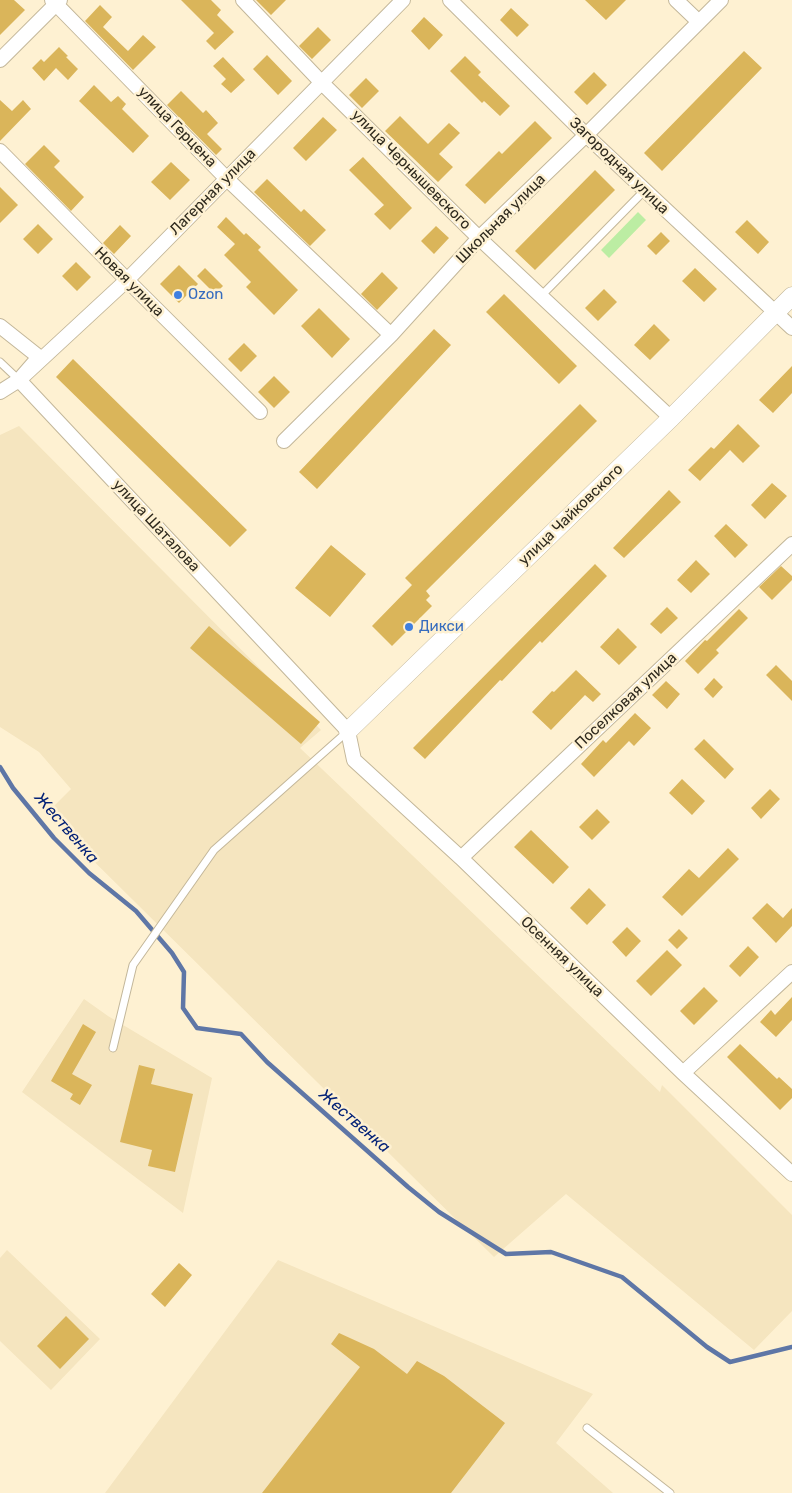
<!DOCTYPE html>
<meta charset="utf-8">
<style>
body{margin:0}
canvas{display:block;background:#fef1d2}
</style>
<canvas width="792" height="1493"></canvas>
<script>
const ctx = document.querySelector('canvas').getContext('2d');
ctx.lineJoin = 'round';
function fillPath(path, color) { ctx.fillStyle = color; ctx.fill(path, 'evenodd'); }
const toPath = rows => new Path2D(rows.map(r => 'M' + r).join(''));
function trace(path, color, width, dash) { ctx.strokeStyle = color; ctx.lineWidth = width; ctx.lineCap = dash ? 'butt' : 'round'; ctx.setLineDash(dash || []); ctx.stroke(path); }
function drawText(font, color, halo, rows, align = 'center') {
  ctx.font = font + ' Rubik,sans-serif'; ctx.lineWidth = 5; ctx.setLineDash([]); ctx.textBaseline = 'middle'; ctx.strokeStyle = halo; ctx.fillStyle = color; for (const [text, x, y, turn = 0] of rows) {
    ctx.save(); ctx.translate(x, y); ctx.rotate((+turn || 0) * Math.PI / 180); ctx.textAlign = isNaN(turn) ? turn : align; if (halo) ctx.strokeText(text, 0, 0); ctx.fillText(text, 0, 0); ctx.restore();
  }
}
const built = toPath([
 [19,426,321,730,300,748,660,1092,662,1085,792,1215,792,1311,754,1350,566,1194,494,1257,46,814,71,789,39,752,0,727,0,435],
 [84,999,108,1016,212,1078,183,1213,22,1092],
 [7,1250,100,1339,51,1390,0,1341,0,1258],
 [278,1260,593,1394,556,1443,613,1493,105,1493]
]);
const green = toPath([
 [638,212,646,220,609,258,601,250]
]);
const stream = toPath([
 [0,767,13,788,54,838,89,873,136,911,172,953,184,972,183,1008,197,1028,241,1034,267,1062,408,1187,439,1212,506,1254,551,1252,622,1277,707,1347,730,1362,792,1347]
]);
const building = toPath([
 [0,0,14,0,25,10,0,35],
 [181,0,211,0,221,10,217,15,234,32,215,50,206,41,214,33],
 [256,0,286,0,271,15],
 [585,0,626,0,606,20],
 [100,5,112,17,103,27,128,51,143,35,156,47,133,70,85,21],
 [511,8,529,25,517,37,500,20],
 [424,17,443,35,429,50,411,31],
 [318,27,331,40,312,59,299,46],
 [59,47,68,56,66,57,78,69,68,80,56,68,44,81,32,68,41,59,44,62],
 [744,51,762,68,662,171,644,153],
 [267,55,292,81,278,95,253,69],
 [465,56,481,72,478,75,510,106,500,116,484,101,482,103,450,71],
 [223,57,245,80,231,93,221,84,226,79,213,66],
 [594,72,607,85,587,105,574,92],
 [366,78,379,91,362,108,349,95],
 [94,85,111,102,118,96,126,104,122,109,149,136,133,153,79,101],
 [181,91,203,113,206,110,218,123,207,134,222,149,216,155,167,105],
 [0,100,12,111,23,100,31,109,0,141],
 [400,116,428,144,449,123,460,133,439,154,453,167,438,182,385,131],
 [323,117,337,130,306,161,293,148],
 [535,121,552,138,485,204,465,185,499,151,502,154],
 [44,145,60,161,54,167,84,197,71,211,25,164],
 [363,157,412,208,390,230,374,214,384,205,349,170],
 [171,162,190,180,170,200,151,182],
 [595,170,615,190,535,270,515,251],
 [267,179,301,212,304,209,326,230,310,246,254,192],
 [0,187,18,205,0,223],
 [226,217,244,235,246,233,261,247,258,250,298,290,274,315,246,287,251,282,224,255,235,244,217,227],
 [747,220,769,242,758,254,735,232],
 [38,224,53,239,38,254,23,239],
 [120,225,131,236,114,254,103,243],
 [436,226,449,238,434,254,421,241],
 [661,232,670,241,656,255,647,246],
 [76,262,91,277,77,291,62,276],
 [179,265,198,284,179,303,160,284],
 [205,268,223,286,215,294,197,276],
 [695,268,717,289,704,302,682,281],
 [382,272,398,288,377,310,361,294],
 [604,289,617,302,598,321,585,308],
 [504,294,577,366,559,384,486,312],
 [319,308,350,339,332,358,301,326],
 [654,324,670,340,650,360,634,345],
 [434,329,451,345,317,489,299,472],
 [244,343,257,356,241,372,228,359],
 [73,359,247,530,230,547,56,377],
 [792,366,792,393,773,413,759,400],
 [274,376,290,392,274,408,258,392],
 [580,404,597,421,426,591,430,596,426,600,432,606,392,646,372,626,412,585,405,578],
 [738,424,760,446,743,463,730,450,700,481,688,470,711,447,714,449],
 [772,483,787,496,765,519,751,505],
 [669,490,681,502,624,558,613,548],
 [726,524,748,545,735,558,714,536],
 [331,545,366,574,330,617,295,588],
 [696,560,710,574,691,593,677,580],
 [595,564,607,576,542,643,540,641,502,681,500,680,425,759,413,748],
 [781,566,792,576,792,580,772,600,759,587],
 [667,607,678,618,661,634,650,624],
 [739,609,748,618,716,650,719,653,698,674,685,661,705,640,707,641],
 [209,626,320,722,301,744,190,648],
 [618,628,637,647,619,665,600,647],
 [776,665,792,681,792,701,766,675],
 [576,670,601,694,593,702,585,695,551,730,532,712,552,691,554,692],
 [714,678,723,687,713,698,704,689],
 [666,681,680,694,667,709,652,695],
 [635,713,651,728,634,746,629,741,594,777,581,764,603,740,606,743],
 [704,739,734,769,725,779,694,749],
 [682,779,705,801,692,815,669,793],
 [770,789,780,799,761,819,751,808],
 [597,809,610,822,592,840,579,827],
 [531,830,569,867,553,884,514,847],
 [728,848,739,859,682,916,662,897,689,869,699,878],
 [589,888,606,905,587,925,570,908],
 [767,903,783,918,792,908,792,926,776,943,752,918],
 [627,927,641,941,626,957,612,942],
 [679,929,688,938,677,949,668,940],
 [748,946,759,957,740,977,729,966],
 [667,950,682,965,651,996,636,981],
 [704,987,718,1001,694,1025,680,1011],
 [792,997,792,1020,776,1037,760,1022,771,1010,775,1015],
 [83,1024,96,1032,72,1074,92,1085,80,1105,70,1099,73,1094,51,1081],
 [740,1044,777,1079,779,1077,792,1089,792,1098,780,1110,727,1057],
 [139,1065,155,1069,151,1084,193,1094,175,1172,148,1166,152,1150,120,1142],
 [179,1263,192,1275,165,1307,151,1294],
 [66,1316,89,1339,60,1369,37,1346],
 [339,1333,374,1349,407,1374,417,1361,444,1376,505,1423,451,1493,262,1493,360,1367,331,1344]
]);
const service = toPath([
 [541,296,645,190],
 [0,362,19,380],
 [113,1048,133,965,214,850,348,731],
 [587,1428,670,1493]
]);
const minor = toPath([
 [52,0,227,179,391,335],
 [243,0,322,83,479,238,671,418],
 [450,0,586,135,792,328],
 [676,0,699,22],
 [0,60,60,0],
 [0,151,127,280,260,412],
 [0,326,39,357,19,380,348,731,354,760,461,858,683,1073,792,1174],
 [0,392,19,380,127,280,403,0],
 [284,441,391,335,479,238,586,135,721,0],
 [461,858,792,544],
 [683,1073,792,972]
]);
const tertiary = toPath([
 [348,731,671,418,792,296]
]);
const markers = [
 [178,295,5,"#3f7fe0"],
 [409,627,5,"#3f7fe0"]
];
const streetNames = [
 ["улица Герцена",177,127,46],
 ["Загородная улица",619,166,44],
 ["улица Чернышевского",411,170,45],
 ["Лагерная улица",213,192,-45],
 ["Школьная улица",501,219,-45],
 ["Новая улица",129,282,45],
 ["улица Чайковского",571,515,-44],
 ["улица Шаталова",156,526,47],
 ["Поселковая улица",626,701,-43],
 ["Осенняя улица",562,957,44]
];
const shopNames = [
 ["Ozon",188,295],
 ["Дикси",419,627]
];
const waterNames = [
 ["Жественка",66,828,49],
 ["Жественка",354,1121,41]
];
fillPath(built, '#f5e5bf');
fillPath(green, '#bceda3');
trace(stream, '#5e76a6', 4.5);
fillPath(building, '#dab55a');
trace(service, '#c3b79a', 9);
trace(minor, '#c3b79a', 16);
trace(tertiary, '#c3b79a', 19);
trace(service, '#fff', 7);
trace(minor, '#fff', 14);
trace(tertiary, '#fff', 18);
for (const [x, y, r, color] of markers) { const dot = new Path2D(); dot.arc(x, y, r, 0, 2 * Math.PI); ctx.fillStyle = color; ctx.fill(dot); trace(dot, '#fef1d2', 2); }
drawText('15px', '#2f2a1e', '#fef1d2', streetNames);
drawText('15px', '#366cbe', '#fef1d2', shopNames, 'left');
drawText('italic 16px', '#042277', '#fef1d2', waterNames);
</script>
